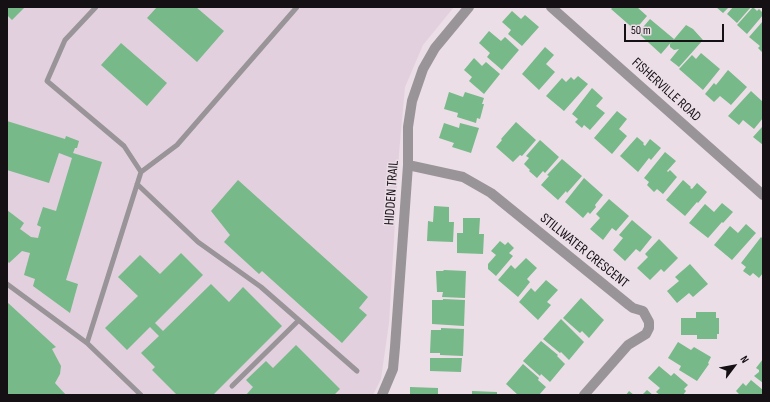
<!DOCTYPE html>
<style>
body{margin:0}
#map{position:relative;width:770px;height:402px;overflow:hidden;background:#ebdee7;font-family:"Sofia Sans Condensed",sans-serif}
canvas{display:block}
.frame{position:absolute;inset:0;border:8px solid #141013;pointer-events:none}
.north{position:absolute;left:714px;top:346px;width:40px;height:40px;-webkit-text-stroke:3px #ebdee7;paint-order:stroke;rotate:58deg;font-size:11px;font-weight:700;line-height:16px;text-align:center;color:#141013}
.north::after{content:'';display:block;margin:auto;width:14px;height:18px;background:#141013;clip-path:polygon(50% 0,100% 100%,50% 72%,0 100%)}
.scale{position:absolute;left:624px;top:24px;width:100px;height:18px;box-sizing:border-box;border:2px solid #141013;border-top:0;padding-left:5px;font-size:12px;line-height:14px;white-space:nowrap;color:#141013;-webkit-text-stroke:3px #ebdee7;paint-order:stroke}
</style>
<div id="map">
<canvas width="770" height="402"></canvas>
<div class="frame"></div>
<div class="north">N</div>
<div class="scale">50 m</div>
</div>
<script>
const ctx = document.querySelector('canvas').getContext('2d');
ctx.lineJoin = 'round';
function fillPath(path, color) { ctx.fillStyle = color; ctx.fill(path, 'evenodd'); }
const toPath = rows => new Path2D(rows.map(r => 'M' + r).join(''));
function trace(path, color, width, dash) { ctx.strokeStyle = color; ctx.lineWidth = width; ctx.lineCap = dash ? 'butt' : 'round'; ctx.setLineDash(dash || []); ctx.stroke(path); }
function drawText(font, color, halo, rows, align = 'center') {
  ctx.font = font + ' "Sofia Sans Condensed",sans-serif'; ctx.lineWidth = 3; ctx.setLineDash([]); ctx.textBaseline = 'middle'; ctx.strokeStyle = halo; ctx.fillStyle = color; for (const [text, x, y, turn = 0] of rows) {
    ctx.save(); ctx.translate(x, y); ctx.rotate((+turn || 0) * Math.PI / 180); ctx.textAlign = isNaN(turn) ? turn : align; if (halo) ctx.strokeText(text, 0, 0); ctx.fillText(text, 0, 0); ctx.restore();
  }
}
const built = toPath([
 [7,7,454,7,423,45,405,87,399,153,389,323,381,379,373,395,7,395]
]);
const building = toPath([
 [7,7,25,7,12,20,7,15],
 [157,7,196,7,224,31,197,62,147,18],
 [613,7,637,7,647,16,635,30,611,9],
 [716,7,729,7,723,13],
 [733,7,751,7,737,23,727,14],
 [753,7,757,11,759,9,763,13,763,15,747,34,737,25],
 [512,11,521,19,525,15,539,27,522,46,508,34,511,30,502,22],
 [650,19,674,39,661,54,638,33],
 [763,21,763,53,758,48,760,46,749,37],
 [686,25,693,29,703,40,679,67,670,60,679,49,674,50,670,47,670,44],
 [489,31,501,41,505,37,519,50,502,70,487,57,490,53,479,43],
 [121,43,167,83,147,106,101,65],
 [545,47,554,55,546,64,555,72,539,90,522,74],
 [701,53,720,69,703,90,679,69,692,55,696,59],
 [474,58,482,66,486,62,500,74,484,94,469,81,472,77,464,70],
 [728,70,747,87,731,105,720,96,714,102,705,94,714,83,716,85],
 [578,76,588,84,564,111,546,96,562,78,566,82,571,77,574,80],
 [592,88,603,98,596,106,605,113,590,130,584,125,582,128,575,122,578,119,572,114],
 [751,91,763,102,763,118,754,129,743,120,739,125,728,116],
 [449,92,463,97,465,92,484,98,482,104,484,104,480,119,477,118,476,123,457,117,458,113,444,109],
 [617,111,627,119,619,129,627,136,612,154,594,138],
 [7,121,65,139,66,136,79,141,77,148,75,148,73,153,102,162,66,280,78,284,70,313,33,286,35,279,24,275,30,253,22,251,9,263,7,261,7,210,24,223,20,229,31,237,38,238,41,227,37,225,43,207,56,211,72,158,59,153,49,183,7,170],
 [516,122,536,140,522,156,520,155,513,162,496,147,502,140,501,139],
 [444,123,459,128,460,123,479,128,471,153,452,147,454,143,439,138],
 [762,127,763,128,763,145,753,137],
 [637,137,644,143,643,144,645,146,650,139,661,148,651,160,649,158,638,172,620,156],
 [540,140,559,157,545,173,543,171,537,178,529,171,530,170,524,164,529,158,526,156],
 [665,152,676,161,667,171,668,172,670,170,677,177,663,194,657,189,654,192,647,185,649,182,644,178],
 [562,159,582,176,567,193,566,191,558,200,541,185,549,176,547,175],
 [584,178,603,195,595,205,596,207,590,214,588,212,583,218,565,202],
 [238,180,368,297,359,308,367,315,342,343,262,271,259,274,224,242,230,235,211,211],
 [683,180,691,187,690,188,692,189,697,183,707,192,698,203,697,202,685,216,666,200],
 [609,199,629,216,616,231,612,228,603,240,590,229,600,218,596,214],
 [722,203,733,212,723,223,722,222,708,238,689,223,705,204,714,212],
 [434,206,449,207,449,222,454,222,453,242,427,241,428,221,433,222],
 [463,218,480,218,479,234,484,234,483,254,457,253,457,233,463,233],
 [632,220,652,237,640,252,636,249,625,261,613,250,623,238,619,235],
 [746,224,756,233,732,260,714,245,730,226,738,233],
 [761,237,763,239,763,273,759,278,753,273,750,276,743,271,746,267,741,263],
 [659,239,678,258,664,272,661,269,650,280,637,268,648,257,645,254],
 [500,241,505,245,508,242,514,248,509,253,513,256,496,276,488,269,488,264,496,255,491,251],
 [181,253,203,275,155,323,163,331,211,284,229,302,243,287,282,326,213,395,177,395,152,370,155,367,141,353,159,336,150,327,127,350,105,328,138,296,118,277,140,255,160,274],
 [526,258,537,268,527,279,530,282,518,297,498,280,511,265,515,269],
 [690,264,708,284,693,297,689,293,677,303,667,291,679,281,675,277],
 [444,270,466,271,465,298,442,297,443,292,437,292,436,271,443,271],
 [546,280,558,290,547,302,551,305,538,320,519,302,531,288,535,292],
 [581,298,604,320,589,338,582,331,580,333,563,318],
 [443,299,465,300,464,326,432,324,432,300,443,300],
 [7,302,56,347,52,349,61,366,60,374,55,383,66,395,7,395],
 [696,312,716,312,716,318,719,318,719,334,717,334,717,339,697,339,697,335,681,335,681,318,696,318],
 [561,319,584,342,569,360,561,352,560,353,543,339],
 [441,328,464,329,463,356,440,355,440,353,430,353,431,330,441,330],
 [541,341,558,355,557,356,565,364,550,382,541,374,540,376,523,361],
 [678,342,691,350,694,347,711,357,708,363,709,364,697,381,679,370,681,366,668,358],
 [296,345,340,389,334,395,246,395,253,387,246,380,266,361,273,368],
 [430,358,462,358,461,372,430,371],
 [763,359,763,383,754,376,759,372,759,370,756,368],
 [523,364,539,378,538,380,546,387,539,395,518,395,506,384],
 [659,366,671,376,674,373,688,385,684,389,686,391,683,395,660,395,656,392,660,388,648,378],
 [751,380,763,390,763,395,738,395,739,394,736,391,743,383,746,386],
 [410,387,438,388,438,395,410,395],
 [647,390,653,395,642,395],
 [472,391,497,392,497,395,472,395],
 [629,391,634,395,626,395]
]);
const service = toPath([
 [96,7,65,40,47,81,124,146,141,172],
 [137,184,198,242,261,287,357,371],
 [7,284,87,343,141,172,177,145,297,7],
 [87,343,141,395],
 [232,386,299,320]
]);
const minor = toPath([
 [551,7,763,195],
 [408,165,463,177,491,193,629,305,633,308,643,311,649,322,649,328,646,334,628,345,584,395],
 [382,395,393,369,395,347,408,165,408,127,412,101,423,69,435,48,469,7]
]);
const streetNames = [
 ["FISHERVILLE ROAD",666,90,42],
 ["HIDDEN TRAIL",392,193,-86],
 ["STILLWATER CRESCENT",584,251,39]
];
fillPath(built, '#e2d0de');
fillPath(building, '#77b988');
trace(service, '#999498', 5);
trace(minor, '#999498', 10);
drawText('14px', '#141013', '#ebdee7', streetNames);
</script>
